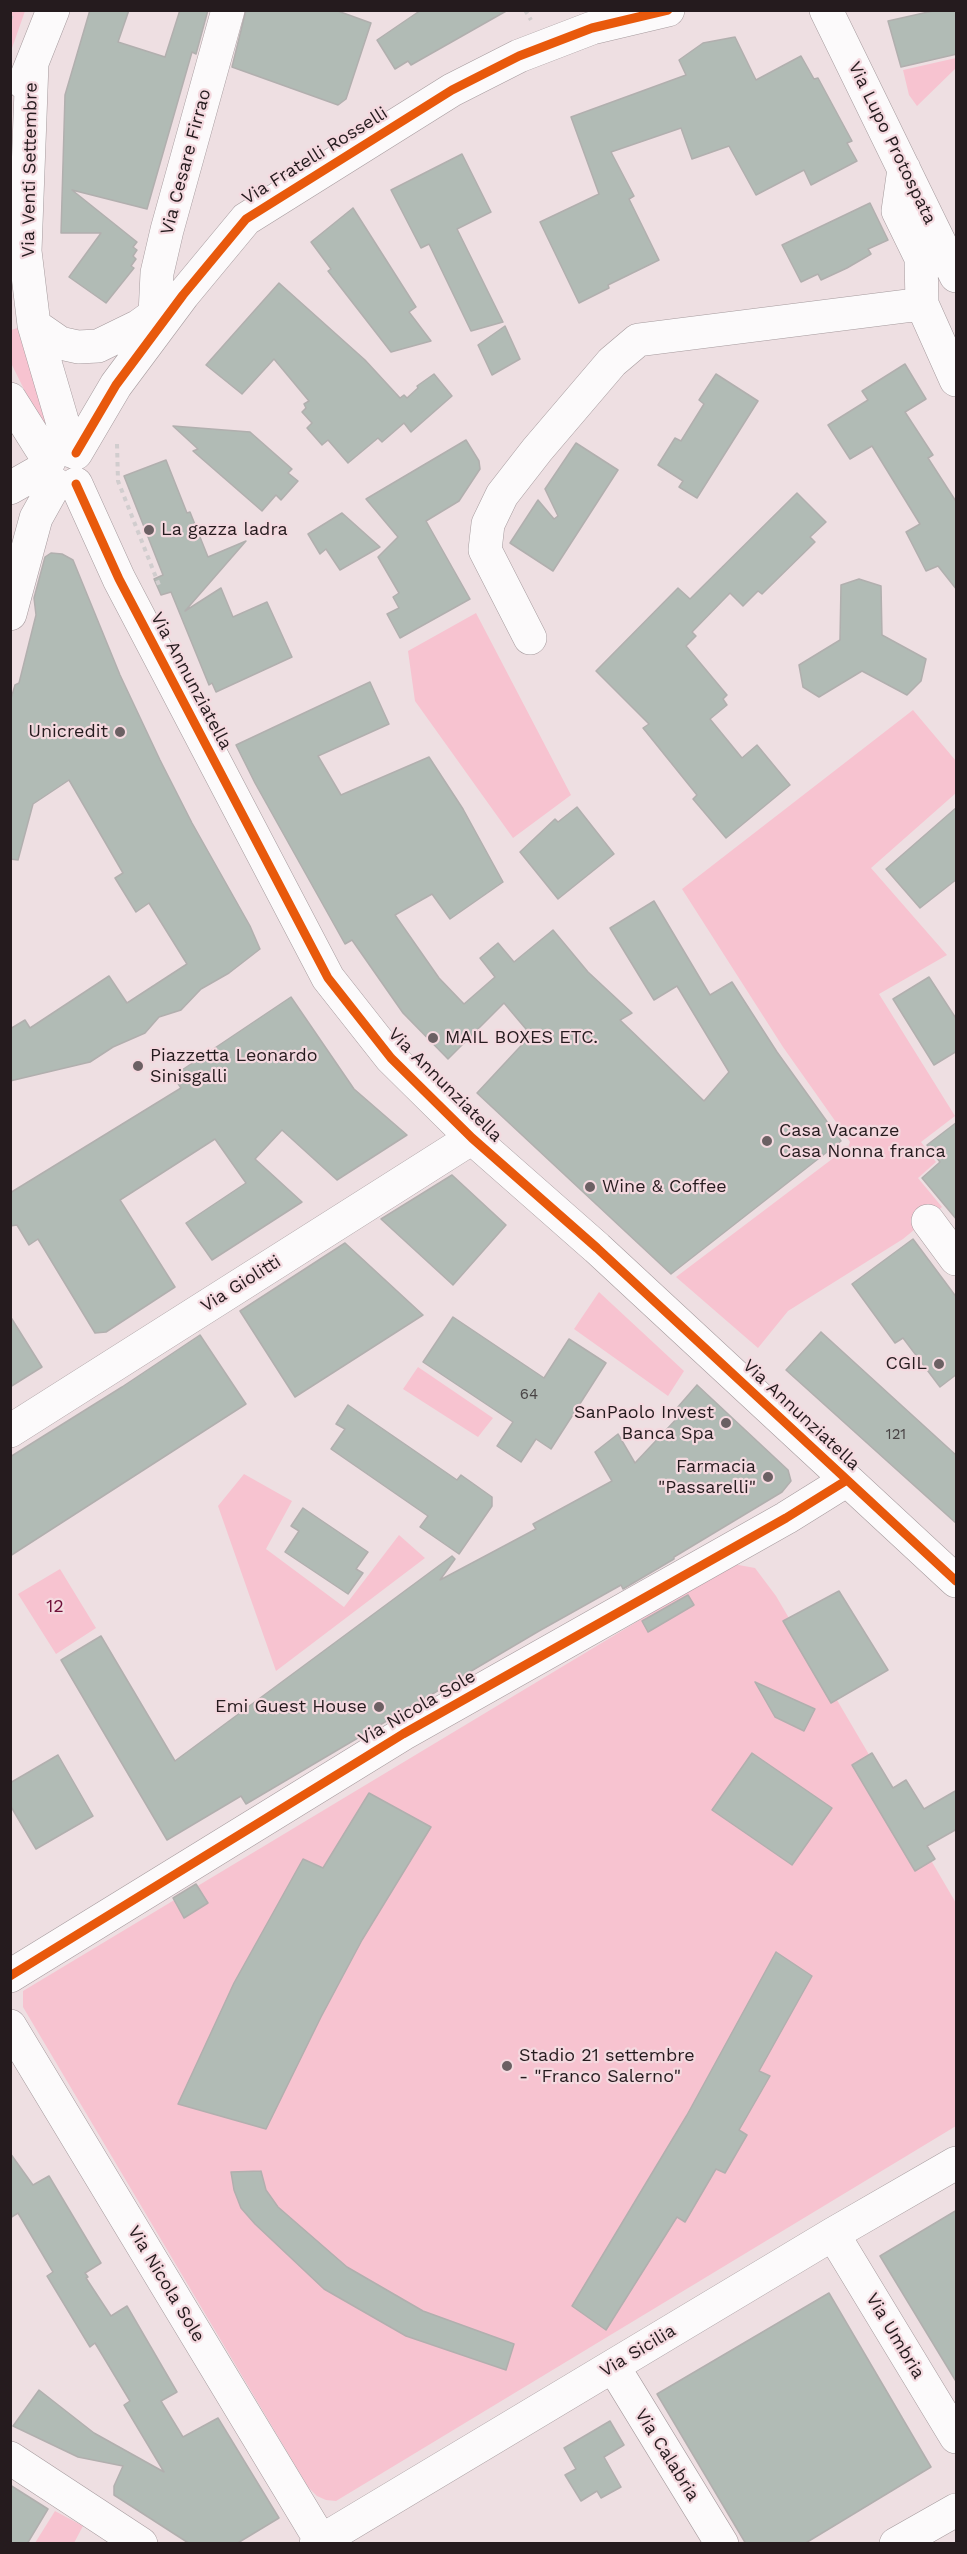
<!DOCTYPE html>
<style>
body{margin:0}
#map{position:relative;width:967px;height:2554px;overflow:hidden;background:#eedfe2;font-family:"Work Sans",sans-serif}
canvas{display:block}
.frame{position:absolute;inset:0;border:12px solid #251b1e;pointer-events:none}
</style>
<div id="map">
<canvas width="967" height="2554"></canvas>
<div class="frame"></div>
</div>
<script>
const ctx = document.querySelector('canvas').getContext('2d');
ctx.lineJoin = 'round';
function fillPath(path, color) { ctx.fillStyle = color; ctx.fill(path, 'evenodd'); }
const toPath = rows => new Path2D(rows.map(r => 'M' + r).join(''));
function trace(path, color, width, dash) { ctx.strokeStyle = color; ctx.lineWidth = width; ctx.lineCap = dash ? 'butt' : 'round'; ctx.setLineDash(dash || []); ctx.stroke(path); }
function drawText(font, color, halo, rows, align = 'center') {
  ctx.font = font + ' "Work Sans",sans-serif'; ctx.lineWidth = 4.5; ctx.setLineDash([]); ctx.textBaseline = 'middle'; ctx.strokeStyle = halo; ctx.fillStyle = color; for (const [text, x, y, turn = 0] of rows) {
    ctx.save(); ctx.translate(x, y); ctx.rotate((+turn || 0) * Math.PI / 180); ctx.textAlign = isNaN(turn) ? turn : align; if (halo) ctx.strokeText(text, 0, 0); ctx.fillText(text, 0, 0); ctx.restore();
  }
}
const green = toPath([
 [11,10,25,11,11,51,10,11],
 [956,58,956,68,917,106,909,95,903,70],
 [24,326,52,446,11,363,11,330],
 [476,613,571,795,513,838,415,701,408,651],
 [913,710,956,761,956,793,871,868,947,955,879,994,955,1116,921,1142,936,1162,918,1178,942,1207,903,1239,788,1311,758,1348,676,1277,848,1147,850,1142,783,1047,682,889],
 [599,1292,684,1371,668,1396,574,1329],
 [418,1367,493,1418,478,1437,403,1389],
 [244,1474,292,1501,266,1549,344,1607,399,1535,425,1558,276,1671,218,1506],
 [733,1564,755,1568,776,1596,956,1903,956,2126,336,2501,326,2500,317,2496,308,2487,23,2007,23,1991],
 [60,1569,96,1628,56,1654,18,1594],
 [55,2511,83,2526,74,2543,35,2543]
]);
const building = toPath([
 [90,10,129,10,118,42,165,57,180,10,208,10,196,54,192,52,147,209,72,190,137,242,133,247,137,250,133,256,136,259,131,266,134,268,106,303,69,277,101,233,61,233,65,95,90,10],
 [246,10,335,10,371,23,346,99,338,105,232,67,246,10],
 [421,10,508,10,411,65,408,61,395,69,377,40,421,10],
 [937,10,957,10,957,54,901,67,888,21,937,10],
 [735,37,756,80,801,56,814,79,818,78,852,141,847,143,857,161,811,185,804,170,756,195,729,146,692,159,681,128,611,152,634,196,629,199,659,260,608,285,609,288,579,303,540,222,599,194,571,117,686,75,679,60,703,43,735,37],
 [462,154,491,212,457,229,503,322,471,331,429,244,421,248,391,190,462,154],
 [870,203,888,240,868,249,871,254,847,268,821,280,818,274,801,282,782,245,870,203],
 [353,208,416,307,409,312,431,341,391,352,328,271,331,269,311,242,353,208],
 [279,283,365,360,400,398,404,395,407,398,418,388,417,386,434,374,452,396,411,432,404,423,382,442,378,438,348,463,328,440,322,445,307,428,312,423,302,412,306,408,304,404,309,401,274,359,242,394,206,365,279,283],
 [505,326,520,359,492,375,478,345,505,326],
 [905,364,926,399,905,412,933,455,928,458,957,503,957,590,938,566,926,571,906,532,920,524,872,446,850,459,828,425,868,400,862,391,905,364],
 [716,374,758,401,697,498,679,487,683,481,658,465,675,438,681,441,704,404,699,400,716,374],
 [173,426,250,432,292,469,288,473,298,481,281,500,276,495,262,511,193,451,198,449,173,426],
 [466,440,479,461,480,469,459,501,426,521,470,599,400,638,387,614,399,608,393,597,399,593,378,557,398,537,366,499,466,440],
 [576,443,618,470,553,571,510,543,538,500,554,519,558,516,545,489,576,443],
 [166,460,187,513,190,512,208,557,246,541,185,611,221,588,233,617,267,602,292,657,216,692,212,683,209,685,171,592,161,595,154,579,163,575,124,476,166,460],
 [797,493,826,522,810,537,815,542,762,594,758,591,743,606,730,593,692,632,696,636,686,646,727,695,723,699,727,705,710,719,742,758,757,745,790,785,726,838,693,799,697,795,643,728,649,724,596,671,678,588,690,599,797,493],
 [342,513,380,547,340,570,326,549,320,554,308,534,342,513],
 [51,553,62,554,73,560,120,675,160,760,192,823,250,926,260,949,229,973,201,989,181,1010,159,1017,145,1033,113,1047,90,1062,10,1081,10,1029,25,1020,30,1028,109,976,127,1003,187,964,149,903,136,912,115,878,123,873,69,780,33,804,18,860,10,859,10,702,15,685,19,683,36,615,34,598,45,557,51,553],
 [859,579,881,586,882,635,926,659,921,681,907,695,862,671,819,697,803,687,799,665,840,640,841,585,859,579],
 [370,682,389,724,318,756,341,795,429,757,463,809,503,882,450,919,432,894,395,915,439,978,464,1004,495,977,480,958,498,943,514,962,553,930,588,972,632,1013,620,1020,704,1101,729,1072,677,986,654,1000,610,928,654,901,710,995,732,982,777,1052,841,1141,671,1274,477,1093,531,1035,504,1003,448,1059,403,1013,352,940,345,944,255,783,236,745,370,682],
 [577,807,614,854,558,899,520,852,555,819,558,822,577,807],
 [957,807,957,879,920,908,886,869,957,807],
 [929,977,957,1020,957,1051,934,1065,893,999,929,977],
 [291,997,354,1089,407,1135,337,1180,282,1130,255,1159,302,1202,212,1260,186,1223,246,1183,215,1139,120,1200,175,1287,106,1332,95,1333,38,1239,29,1245,17,1225,10,1226,10,1193,181,1088,173,1076,291,997],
 [957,1122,957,1220,922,1178,940,1162,927,1145,957,1122],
 [452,1175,506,1225,453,1285,381,1219,452,1175],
 [913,1239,957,1298,957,1374,940,1387,903,1338,895,1343,852,1284,913,1239],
 [345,1243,423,1315,295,1397,240,1311,345,1243],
 [10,1316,42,1367,10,1387,10,1316],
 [453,1317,544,1378,569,1339,606,1363,551,1449,536,1439,521,1462,497,1446,513,1422,423,1362,453,1317],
 [821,1332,957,1456,957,1524,786,1370,821,1332],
 [200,1335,246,1404,10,1556,10,1457,122,1387,200,1335],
 [697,1385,788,1470,791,1481,782,1492,674,1557,674,1559,623,1589,621,1585,539,1631,246,1804,241,1796,167,1840,61,1660,101,1636,175,1761,452,1556,455,1559,440,1580,536,1529,533,1524,612,1481,595,1452,618,1434,635,1463,682,1413,677,1408,697,1385],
 [348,1405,457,1480,461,1475,492,1497,492,1506,459,1554,420,1527,428,1516,331,1449,345,1429,336,1424,348,1405],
 [303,1508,368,1552,356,1569,363,1573,348,1594,285,1552,299,1531,291,1526,303,1508],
 [839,1591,888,1670,831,1703,783,1621,839,1591],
 [688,1595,694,1605,648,1632,642,1621,688,1595],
 [755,1682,815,1709,804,1731,775,1717,755,1682],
 [752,1753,832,1808,792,1865,712,1810,752,1753],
 [872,1753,893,1788,906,1780,924,1809,957,1790,957,1829,927,1846,935,1859,915,1871,852,1765,872,1753],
 [58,1755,93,1816,36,1849,10,1805,10,1783,58,1755],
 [369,1793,431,1827,362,1940,321,2017,266,2129,178,2104,234,1983,303,1859,323,1868,369,1793],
 [196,1884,208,1903,184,1918,173,1898,196,1884],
 [776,1952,812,1976,759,2071,770,2076,739,2130,747,2135,725,2173,716,2169,685,2222,677,2217,606,2330,572,2306,687,2115,776,1952],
 [10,2153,33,2185,49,2176,101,2263,85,2273,88,2277,86,2278,111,2316,127,2306,177,2392,161,2401,183,2437,218,2418,279,2518,236,2544,190,2544,114,2495,114,2486,123,2466,78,2457,13,2426,39,2390,94,2433,164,2472,124,2405,130,2401,95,2343,90,2347,47,2276,53,2272,18,2213,10,2218,10,2153],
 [261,2171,266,2190,278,2207,347,2267,423,2311,514,2344,506,2370,406,2336,324,2289,255,2224,241,2208,234,2190,231,2172,261,2171],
 [957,2210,957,2383,880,2256,957,2210],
 [829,2293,931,2467,804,2544,746,2544,657,2394,829,2293],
 [610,2421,624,2445,604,2457,621,2487,601,2498,597,2491,581,2501,565,2475,576,2469,564,2448,610,2421],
 [10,2485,48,2509,27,2544,10,2544,10,2485]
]);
const path = toPath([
 [525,10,531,20],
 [10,20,14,10],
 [117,444,118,481,159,585]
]);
const minor = toPath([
 [826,10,956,276],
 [32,63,25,251,34,325,71,451],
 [24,83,53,10],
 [904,169,898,211,921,258,922,304,956,380],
 [155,315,157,273,167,230,228,10],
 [34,325,60,343,78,347,98,346,139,326,164,308],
 [10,399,49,461],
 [76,453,116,385,183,295,246,219,452,90,519,56,592,28,668,10],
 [76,484,119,579,328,978,391,1058,472,1138,597,1248,956,1581],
 [10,488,47,467],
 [10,614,36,518,55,484],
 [530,638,485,550,488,524,502,495,537,450,612,362,638,340,922,304],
 [928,1221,956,1259],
 [10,1431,472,1138],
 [10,1976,403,1734,786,1518,847,1480],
 [10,2026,321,2541],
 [833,2234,956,2437],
 [613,2366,722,2544],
 [10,2458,141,2544],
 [316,2544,833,2234,956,2163],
 [896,2544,956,2510]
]);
const cycleway = toPath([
 [76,453,116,385,183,295,246,219,452,90,519,56,592,28,668,10],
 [76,484,119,579,328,978,391,1058,472,1138,597,1248,956,1581],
 [10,1976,403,1734,786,1518,847,1480]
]);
const markers = [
 [149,530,6,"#6b6063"],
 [120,732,6,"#6b6063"],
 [433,1038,6,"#6b6063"],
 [138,1066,6,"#6b6063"],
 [767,1141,6,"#6b6063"],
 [590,1187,6,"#6b6063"],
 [939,1364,6,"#6b6063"],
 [726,1423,6,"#6b6063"],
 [768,1477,6,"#6b6063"],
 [379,1707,6,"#6b6063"],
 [507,2066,6,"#6b6063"]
];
const numberNames = [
 ["64",529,1395],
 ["121",896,1435]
];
const streetNames = [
 ["Via Lupo Protospata",892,143,64],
 ["Via Fratelli Rosselli",315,156,-32],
 ["Via Cesare Firrao",186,162,-75],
 ["Via Venti Settembre",30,170,-89],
 ["Via Annunziatella",191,681,62],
 ["Via Annunziatella",445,1085,45],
 ["Via Giolitti",241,1284,-32],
 ["Via Annunziatella",801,1415,43],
 ["Via Nicola Sole",417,1708,-30],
 ["Via Nicola Sole",166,2284,59],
 ["Via Umbria",895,2336,59],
 ["Via Sicilia",638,2351,-31],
 ["Via Calabria",667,2455,58]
];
const poiNames = [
 ["La gazza ladra",161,530],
 ["Unicredit",108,732,"right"],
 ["MAIL BOXES ETC.",445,1038],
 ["Piazzetta Leonardo",150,1056],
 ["Sinisgalli",150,1077],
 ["Casa Vacanze",779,1131],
 ["Casa Nonna franca",779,1152],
 ["Wine & Coffee",602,1187],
 ["CGIL",927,1364,"right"],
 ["SanPaolo Invest",714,1413,"right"],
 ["Banca Spa",714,1434,"right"],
 ["Farmacia",756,1467,"right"],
 ["\"Passarelli\"",756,1488,"right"],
 ["Emi Guest House",367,1707,"right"],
 ["Stadio 21 settembre",519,2056],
 ["- \"Franco Salerno\"",519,2077]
];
const parkNames = [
 ["12",55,1607]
];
fillPath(green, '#f7c3d0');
fillPath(building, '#b1bbb5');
trace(building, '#b1afae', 1.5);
trace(minor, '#a59a9d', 34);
trace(path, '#d1cdce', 4, [4.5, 4.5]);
trace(minor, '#fcfafb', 33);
trace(cycleway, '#e8590c', 9);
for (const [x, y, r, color] of markers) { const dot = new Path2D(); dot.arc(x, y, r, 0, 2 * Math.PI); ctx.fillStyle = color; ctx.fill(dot); trace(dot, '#f4d9df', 2); }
drawText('15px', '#484344', null, numberNames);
drawText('18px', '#251b1e', '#f4d9df', streetNames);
drawText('18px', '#251b1e', '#f4d9df', poiNames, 'left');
drawText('18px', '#6f1038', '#f4d9df', parkNames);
</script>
